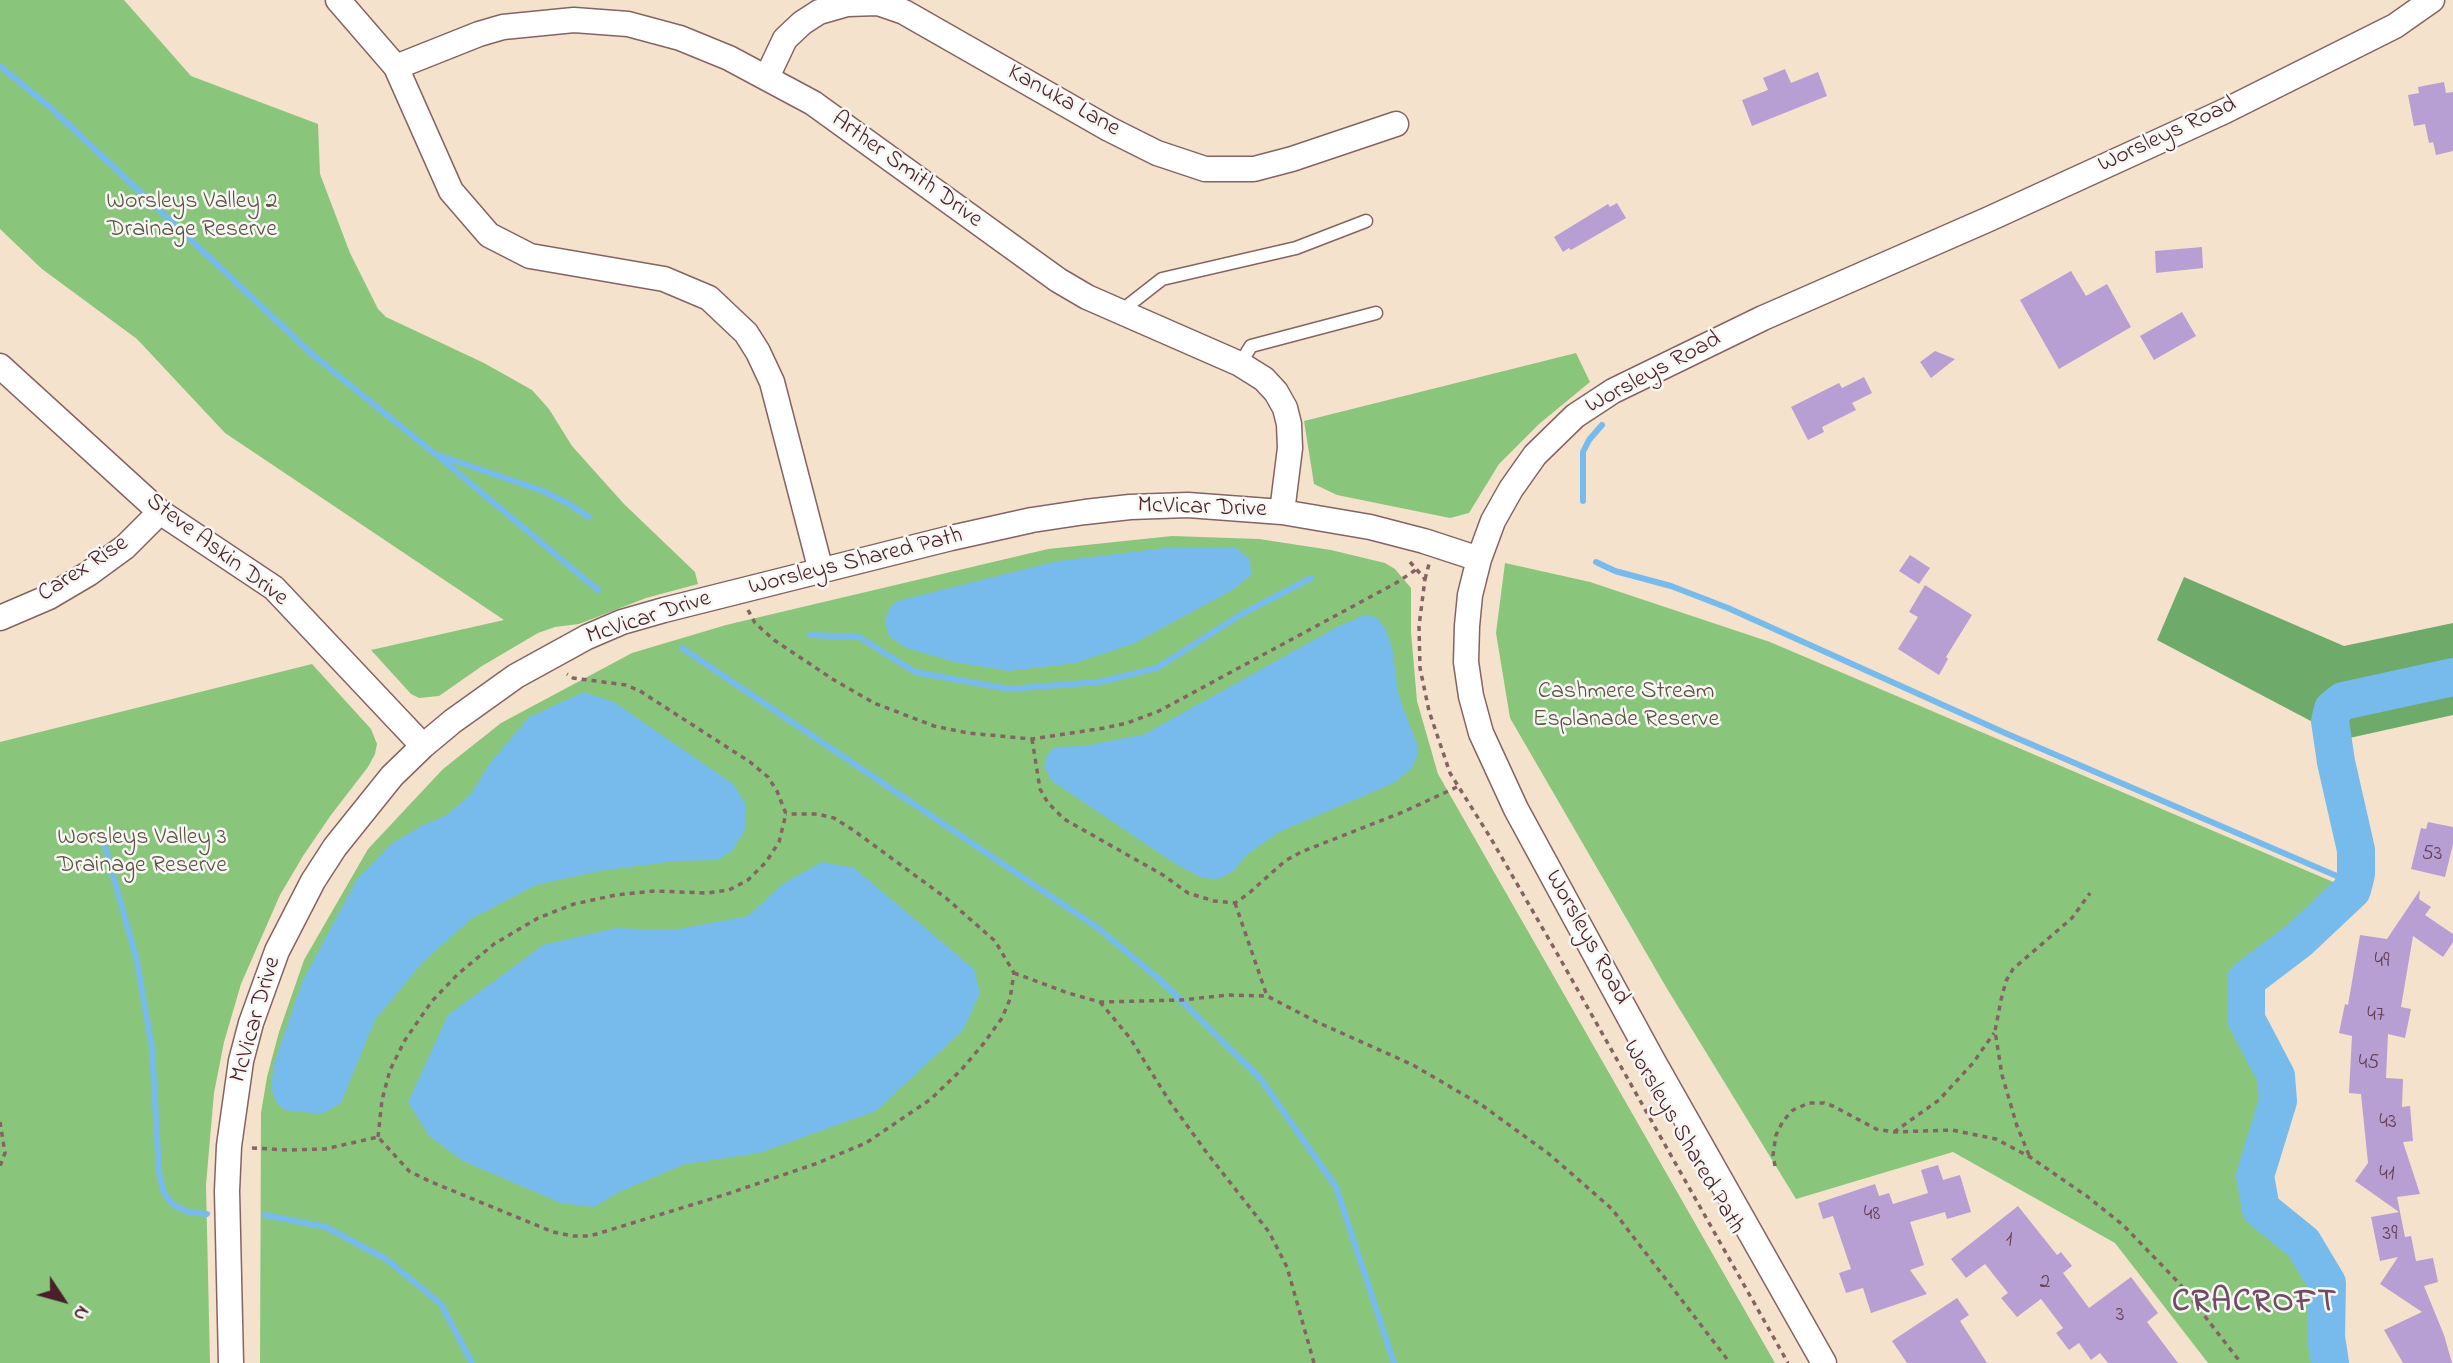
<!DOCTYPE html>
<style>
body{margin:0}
#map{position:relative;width:2453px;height:1363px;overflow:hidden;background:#f5e2cc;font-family:"Indie Flower",sans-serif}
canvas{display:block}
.north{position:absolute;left:28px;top:1265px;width:70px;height:70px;-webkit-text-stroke:5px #f6f6f2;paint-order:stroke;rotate:126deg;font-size:19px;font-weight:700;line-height:28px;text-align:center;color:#4a1f2b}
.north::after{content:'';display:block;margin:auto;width:24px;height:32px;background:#4a1f2b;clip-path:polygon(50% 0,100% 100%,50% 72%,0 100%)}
</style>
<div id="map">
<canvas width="2453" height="1363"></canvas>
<div class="north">N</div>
</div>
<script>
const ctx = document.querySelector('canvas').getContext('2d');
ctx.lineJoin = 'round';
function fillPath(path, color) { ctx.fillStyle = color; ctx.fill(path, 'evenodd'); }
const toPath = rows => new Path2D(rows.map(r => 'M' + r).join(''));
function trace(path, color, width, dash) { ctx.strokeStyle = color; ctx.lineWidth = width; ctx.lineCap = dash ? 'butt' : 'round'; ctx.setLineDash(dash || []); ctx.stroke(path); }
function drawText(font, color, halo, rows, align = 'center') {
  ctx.font = font + ' "Indie Flower",sans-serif'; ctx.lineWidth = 5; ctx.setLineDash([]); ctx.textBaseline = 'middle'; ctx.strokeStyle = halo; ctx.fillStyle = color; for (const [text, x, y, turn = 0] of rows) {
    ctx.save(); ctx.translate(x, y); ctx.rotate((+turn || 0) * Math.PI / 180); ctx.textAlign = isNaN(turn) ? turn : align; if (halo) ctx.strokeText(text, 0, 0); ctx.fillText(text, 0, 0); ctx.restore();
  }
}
const green = toPath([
 [0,0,124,0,191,76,318,124,320,174,350,253,378,309,386,317,484,363,532,390,549,409,572,446,624,504,695,572,698,584,646,598,579,624,555,627,538,633,482,666,439,696,419,698,411,694,371,650,504,620,225,433,137,339,42,269,0,229],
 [1576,353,1590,382,1539,424,1499,464,1469,513,1450,518,1337,495,1314,484,1304,421],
 [1172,536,1259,539,1331,550,1385,563,1395,569,1411,588,1411,632,1417,701,1438,774,1775,1363,260,1363,261,1113,267,1077,279,1032,304,960,368,849,443,769,501,723,632,653,726,625,1048,549],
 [1505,563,1590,582,1770,642,2352,890,2300,939,2246,981,2246,1019,2276,1076,2278,1101,2255,1176,2261,1209,2303,1243,2327,1283,2326,1337,2330,1363,2208,1363,2115,1243,1953,1152,1796,1199,1666,987,1510,718,1496,633],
 [312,664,371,729,377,744,375,754,368,767,331,815,303,856,280,895,241,984,224,1042,214,1093,206,1185,210,1363,0,1363,0,742]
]);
const forest = toPath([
 [2184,577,2344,646,2453,623,2453,715,2345,739,2157,640]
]);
const water = toPath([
 [1173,547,1235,547,1250,559,1251,575,1234,589,1133,644,1075,663,1009,671,954,662,904,647,889,636,885,621,889,609,897,601,1058,561],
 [1364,615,1376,617,1385,628,1392,647,1399,697,1417,744,1417,757,1411,769,1394,783,1279,832,1248,854,1231,873,1217,879,1202,878,1174,863,1052,781,1044,767,1047,755,1055,747,1085,746,1145,734,1337,627],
 [584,692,614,702,733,784,745,803,746,828,732,851,718,860,676,861,599,871,536,885,471,919,422,963,375,1020,341,1103,322,1114,284,1110,276,1102,271,1087,274,1064,302,982,357,879,391,844,421,826,447,815,471,794,490,763,529,717],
 [822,862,854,868,974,969,980,993,963,1030,876,1111,759,1153,685,1164,619,1192,594,1207,561,1203,463,1161,429,1136,408,1102,448,1015,543,945,616,928,673,930,748,916,784,883]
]);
const stream = toPath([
 [0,66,51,108,313,355,435,454,543,491,569,504,589,517],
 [439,457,598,590],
 [1583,501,1583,452,1589,440,1602,425],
 [1596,562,1615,571,1671,586,1728,608,2005,733,2353,883],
 [810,635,859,637,915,672,1009,689,1099,682,1157,668,1240,615,1311,578],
 [682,648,1098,928,1159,979,1260,1078,1336,1187,1394,1363],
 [104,843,137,961,152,1048,159,1172,163,1190,168,1199,177,1207,189,1212,207,1214],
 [265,1215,326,1227,386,1259,441,1304,472,1363]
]);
const river = toPath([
 [2330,1363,2326,1337,2327,1283,2303,1243,2261,1209,2255,1176,2278,1101,2276,1076,2246,1019,2246,980,2300,939,2352,890,2356,874,2356,850,2336,762,2330,721,2333,709,2343,701,2453,677]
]);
const building = toPath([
 [1785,69,1791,83,1818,72,1827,96,1752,126,1742,100,1768,90,1763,78],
 [2444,82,2446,93,2453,92,2453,151,2436,155,2433,142,2429,143,2425,124,2414,126,2408,95,2419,93,2418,87],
 [1617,203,1626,218,1571,250,1569,248,1563,252,1554,237,1608,204,1610,207],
 [2202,247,2203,268,2156,273,2155,251],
 [2071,271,2086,296,2107,284,2131,327,2059,369,2020,300],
 [2182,312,2196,336,2154,360,2140,336],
 [1935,351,1955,359,1931,378,1920,362],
 [1864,377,1872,393,1852,403,1856,410,1822,427,1824,432,1808,440,1791,407,1839,383,1842,388],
 [1910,555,1930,568,1919,584,1899,571],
 [1925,585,1972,615,1946,657,1948,659,1939,675,1898,649,1918,617,1909,612],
 [2428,822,2453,827,2453,844,2445,877,2411,869,2421,828,2426,829],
 [2420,890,2419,899,2431,907,2425,915,2453,934,2453,942,2443,957,2413,936,2401,1007,2411,1009,2405,1038,2388,1034,2386,1078,2403,1079,2402,1107,2410,1106,2413,1141,2403,1142,2420,1194,2397,1197,2405,1237,2411,1236,2416,1261,2433,1258,2438,1282,2424,1286,2444,1335,2452,1363,2403,1363,2384,1330,2422,1312,2380,1284,2398,1257,2380,1261,2371,1217,2399,1212,2355,1181,2368,1163,2361,1094,2349,1093,2352,1036,2339,1033,2345,1004,2348,1005,2360,935,2387,939],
 [1938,1165,1943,1180,1960,1175,1971,1212,1947,1219,1945,1212,1910,1222,1924,1265,1910,1270,1927,1294,1871,1313,1863,1288,1846,1293,1839,1273,1851,1269,1833,1216,1823,1219,1818,1203,1875,1184,1879,1196,1889,1193,1893,1204,1928,1193,1921,1170],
 [2018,1206,2057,1255,2061,1252,2072,1266,2063,1273,2089,1308,2131,1277,2158,1313,2147,1322,2178,1363,2108,1363,2100,1353,2091,1360,2079,1343,2069,1350,2056,1333,2063,1328,2041,1299,2017,1317,2001,1298,2008,1293,1985,1264,1966,1278,1951,1259],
 [1957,1298,1969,1315,1960,1321,1987,1363,1907,1363,1892,1341]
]);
const path = toPath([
 [1410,562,1425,579,1419,626,1420,668,1429,711,1450,773,1490,837,1558,955,1788,1363],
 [1425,579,1429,564],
 [748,610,755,623,774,640,834,680,874,703,934,726,968,733,1032,739,1104,728,1127,723,1159,711,1396,583,1417,569],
 [1032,739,1040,789,1048,803,1064,819,1163,875,1188,893,1214,901,1235,903,1248,894,1285,861,1301,852,1403,812,1457,787],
 [1235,903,1267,996],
 [1014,973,1068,993,1100,1002,1181,1000,1229,995,1267,996,1317,1022,1413,1065,1483,1106,1549,1154,1612,1209,1730,1363],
 [1100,1002,1130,1038,1170,1102,1207,1153,1269,1232,1287,1267,1314,1363],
 [0,1122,5,1153,0,1166],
 [1894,1132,1939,1100,1973,1063,1994,1033],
 [378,1137,382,1100,390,1070,405,1040,432,1001,458,974,494,944,538,918,574,904,616,895,655,891,707,893,729,890,748,880,766,862,779,842,786,814,777,791,768,777,750,762,640,691,626,685,573,678,567,674],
 [252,1148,288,1150,325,1149,378,1137,409,1171,429,1181,553,1232,573,1236,590,1236,724,1195,815,1164,866,1143,931,1099,962,1069,984,1043,1002,1018,1010,999,1014,973,995,941,946,898,853,830,834,818,817,814,786,814],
 [2029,1155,2017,1126,2002,1075,1995,1031,2001,1000,2006,981,2013,969,2072,918,2090,893],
 [1775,1166,1773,1155,1776,1135,1783,1121,1793,1110,1809,1103,1824,1103,1833,1106,1876,1129,1894,1132,1952,1130,1996,1139,2030,1157,2088,1197,2123,1225,2179,1283,2241,1363]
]);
const service = toPath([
 [1125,314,1130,304,1162,279,1296,248,1366,221],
 [1240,364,1251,346,1376,313]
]);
const minor = toPath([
 [338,0,396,67,451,191,489,235,530,256,664,279,709,298,746,333,758,352,772,382,821,571],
 [396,67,479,34,503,27,574,20,628,24,680,38,729,58,813,103,1058,280,1087,297,1240,364,1264,379,1276,392,1285,408,1289,424,1290,448,1282,512],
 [767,77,785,39,802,23,819,12,847,4,878,3,904,12,1109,129,1157,153,1205,169,1254,169,1292,159,1396,124],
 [0,366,160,512,274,588,423,746],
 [0,618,49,597,88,574,125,547,160,512],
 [231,1363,227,1191,229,1146,241,1061,251,1023,277,951,313,881,335,847,392,776,423,746,453,721,516,676,587,637,622,622,664,610,951,538,1032,520,1085,512,1130,507,1188,505,1282,512,1370,527,1424,541,1479,559],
 [1824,1363,1652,1059,1516,809,1481,733,1471,696,1466,662,1467,626,1470,595,1479,559,1493,521,1511,489,1535,455,1575,416,1613,391,1763,318,1989,219,2225,111,2395,26,2432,0]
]);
const numberNames = [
 ["53",2432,856],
 ["49",2382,963],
 ["47",2376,1017],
 ["45",2369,1065],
 ["43",2388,1124],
 ["41",2387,1176],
 ["48",1872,1216],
 ["39",2390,1236],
 ["1",2009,1242],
 ["2",2045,1284],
 ["3",2120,1317]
];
const streetNames = [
 ["Kanuka Lane",1063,102,29],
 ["Worsleys Road",2168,136,-25],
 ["Arther Smith Drive",906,171,36],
 ["Worsleys Road",1654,374,-28],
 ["McVicar Drive",1202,509,2],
 ["Steve Askin Drive",216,551,37],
 ["Worsleys Shared Path",856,563,-14],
 ["Carex Rise",84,570,-33],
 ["McVicar Drive",649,619,-18],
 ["Worsleys Road",1586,938,61],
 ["McVicar Drive",257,1020,-74],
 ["Worsleys Shared Path",1682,1138,60]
];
const parkNames = [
 ["Worsleys Valley 2",192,203],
 ["Drainage Reserve",192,231],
 ["Cashmere Stream",1626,693],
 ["Esplanade Reserve",1626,721],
 ["Worsleys Valley 3",142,839],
 ["Drainage Reserve",142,867]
];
const districtNames = [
 ["CRACROFT",2255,1305]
];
fillPath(green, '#89c67b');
fillPath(forest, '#6eab6b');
fillPath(water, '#77bbed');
trace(stream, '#77bbed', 6);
trace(river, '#77bbed', 38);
fillPath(building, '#b79fd4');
trace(service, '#866363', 15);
trace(minor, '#866363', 27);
trace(path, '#866363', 3.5, [5, 5]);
trace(service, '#fff', 12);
trace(minor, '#fff', 24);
drawText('21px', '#653f55', null, numberNames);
drawText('24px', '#4a1f2b', '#f6f6f2', streetNames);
drawText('24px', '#5d5143', '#f6f6f2', parkNames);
ctx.letterSpacing = '2px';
drawText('bold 32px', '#704c66', '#f6f6f2', districtNames);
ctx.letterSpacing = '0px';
</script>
